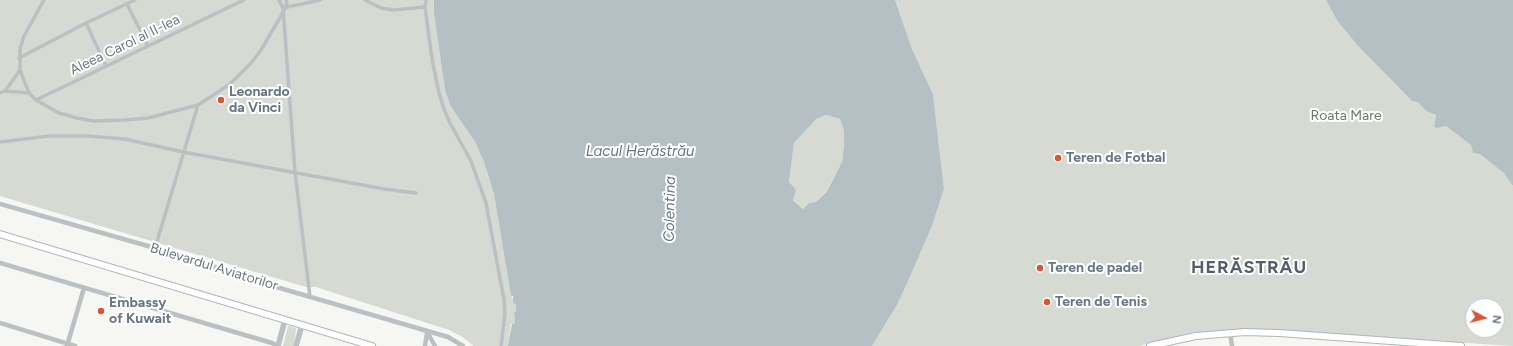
<!DOCTYPE html>
<meta charset="utf-8">
<style>
body{margin:0}
#map{position:relative;width:1513px;height:346px;overflow:hidden;background:#f6f6f3;font-family:Figtree,sans-serif}
canvas{display:block}
.north{position:absolute;left:1465px;top:298px;width:40px;height:40px;box-sizing:border-box;background:#fff;border:1px solid #c3c8cd;border-radius:50%;rotate:97deg;font-size:11px;font-weight:700;line-height:16px;text-align:center;color:#687681}
.north::after{content:'';display:block;margin:auto;width:14px;height:18px;background:#d25837;clip-path:polygon(50% 0,100% 100%,50% 72%,0 100%)}
</style>
<div id="map">
<canvas width="1513" height="346"></canvas>
<div class="north">N</div>
</div>
<script>
const ctx = document.querySelector('canvas').getContext('2d');
ctx.lineJoin = 'round';
function fillPath(path, color) { ctx.fillStyle = color; ctx.fill(path, 'evenodd'); }
const toPath = rows => new Path2D(rows.map(r => 'M' + r).join(''));
function trace(path, color, width, dash) { ctx.strokeStyle = color; ctx.lineWidth = width; ctx.lineCap = dash ? 'butt' : 'round'; ctx.setLineDash(dash || []); ctx.stroke(path); }
function drawText(font, color, halo, rows, align = 'center') {
  ctx.font = font + ' Figtree,sans-serif'; ctx.lineWidth = 4; ctx.setLineDash([]); ctx.textBaseline = 'middle'; ctx.strokeStyle = halo; ctx.fillStyle = color; for (const [text, x, y, turn = 0] of rows) {
    ctx.save(); ctx.translate(x, y); ctx.rotate((+turn || 0) * Math.PI / 180); ctx.textAlign = isNaN(turn) ? turn : align; if (halo) ctx.strokeText(text, 0, 0); ctx.fillText(text, 0, 0); ctx.restore();
  }
}
const green = toPath([
 [0,0,434,0,434,14,445,90,450,105,475,142,484,162,494,194,511,296,516,303,516,312,514,312,515,323,511,324,508,346,474,346,461,336,449,330,316,287,306,287,0,196],
 [895,0,1326,0,1338,22,1358,46,1412,101,1419,103,1426,111,1436,115,1434,125,1446,126,1471,145,1473,153,1480,154,1505,173,1513,186,1513,346,1280,331,1150,343,1140,346,872,346,897,305,909,279,932,226,944,189,933,94,912,49],
 [1473,306,1497,306,1497,330,1473,330],
 [826,115,840,119,844,131,844,144,842,162,827,190,816,202,809,203,803,209,793,199,789,182,794,143,816,119],
 [288,326,296,328,295,338,293,346,283,346]
]);
const water = toPath([
 [434,0,895,0,912,49,933,94,944,189,932,226,909,279,897,305,872,346,508,346,512,324,515,323,514,312,516,312,516,304,513,303,513,296,511,296,494,194,484,162,475,142,450,105,445,90,434,14],
 [826,115,840,119,844,131,844,144,842,162,827,191,816,202,809,203,803,209,793,200,796,190,789,182,794,143,816,119],
 [1326,0,1513,0,1513,186,1504,173,1480,154,1473,153,1471,145,1446,126,1436,128,1434,126,1436,115,1426,111,1419,103,1412,101,1358,46,1338,22]
]);
const pedestrian = toPath([
 [279,0,283,8,295,172,310,297],
 [365,0,381,8,393,10,425,7,425,5],
 [426,0,425,7,432,59,439,93,444,109,450,123,471,161,486,203,504,300,505,314,501,346],
 [127,4,148,46],
 [283,8,320,0],
 [86,23,106,66],
 [19,58,86,23,135,0],
 [20,70,29,93],
 [5,91,20,70,20,49,24,36,44,0],
 [0,93,5,91,29,93,36,100,59,113,77,118,93,121,125,120,148,118,198,105,230,84,251,63,261,50,281,16,287,3,286,0],
 [36,100,244,0],
 [0,142,49,136,87,136,125,139,183,152,384,189,416,193],
 [155,248,198,105]
]);
const minor = toPath([
 [0,204,155,248,283,289,448,337,463,346],
 [0,263,272,343,277,346],
 [0,323,75,346],
 [427,332,435,346],
 [1230,332,1232,346],
 [67,346,84,288],
 [425,346,427,333]
]);
const tertiary = toPath([
 [278,346,285,320],
 [296,346,302,325]
]);
const secondary = toPath([
 [0,234,372,346],
 [1150,346,1196,336,1245,332,1279,333,1461,346]
]);
const markers = [
 [221,100,4,"#d25837"],
 [1058,158,4,"#d25837"],
 [1040,268,4,"#d25837"],
 [1047,302,4,"#d25837"],
 [101,311,4,"#d25837"]
];
const streetNames = [
 ["Aleea Carol al II-lea",125,45,-26],
 ["Bulevardul Aviatorilor",214,267,17]
];
const poiNames = [
 ["Leonardo",229,92],
 ["da Vinci",229,108],
 ["Teren de Fotbal",1066,158],
 ["Teren de padel",1048,268],
 ["Teren de Tenis",1055,302],
 ["Embassy",109,303],
 ["of Kuwait",109,319]
];
const parkNames = [
 ["Roata Mare",1346,116]
];
const waterNames = [
 ["Lacul Herăstrău",640,152],
 ["Colentina",670,209,-89]
];
const districtNames = [
 ["HERĂSTRĂU",1249,268]
];
fillPath(green, '#d6dad3');
fillPath(water, '#b4c0c3');
trace(secondary, '#b0b5b9', 8);
trace(pedestrian, '#bbc0c3', 3.5);
trace(minor, '#bbc0c3', 4.5);
trace(tertiary, '#bbc0c3', 5.5);
trace(secondary, '#fff', 6);
for (const [x, y, r, color] of markers) { const dot = new Path2D(); dot.arc(x, y, r, 0, 2 * Math.PI); ctx.fillStyle = color; ctx.fill(dot); trace(dot, '#fff', 1.5); }
drawText('14px', '#687681', '#fff', streetNames);
drawText('bold 14px', '#687681', '#fff', poiNames, 'left');
drawText('14px', '#6a7966', '#fff', parkNames);
drawText('italic 15px', '#63777e', '#fff', waterNames);
ctx.letterSpacing = '1px';
drawText('bold 18px', '#555f67', '#fff', districtNames);
ctx.letterSpacing = '0px';
</script>
